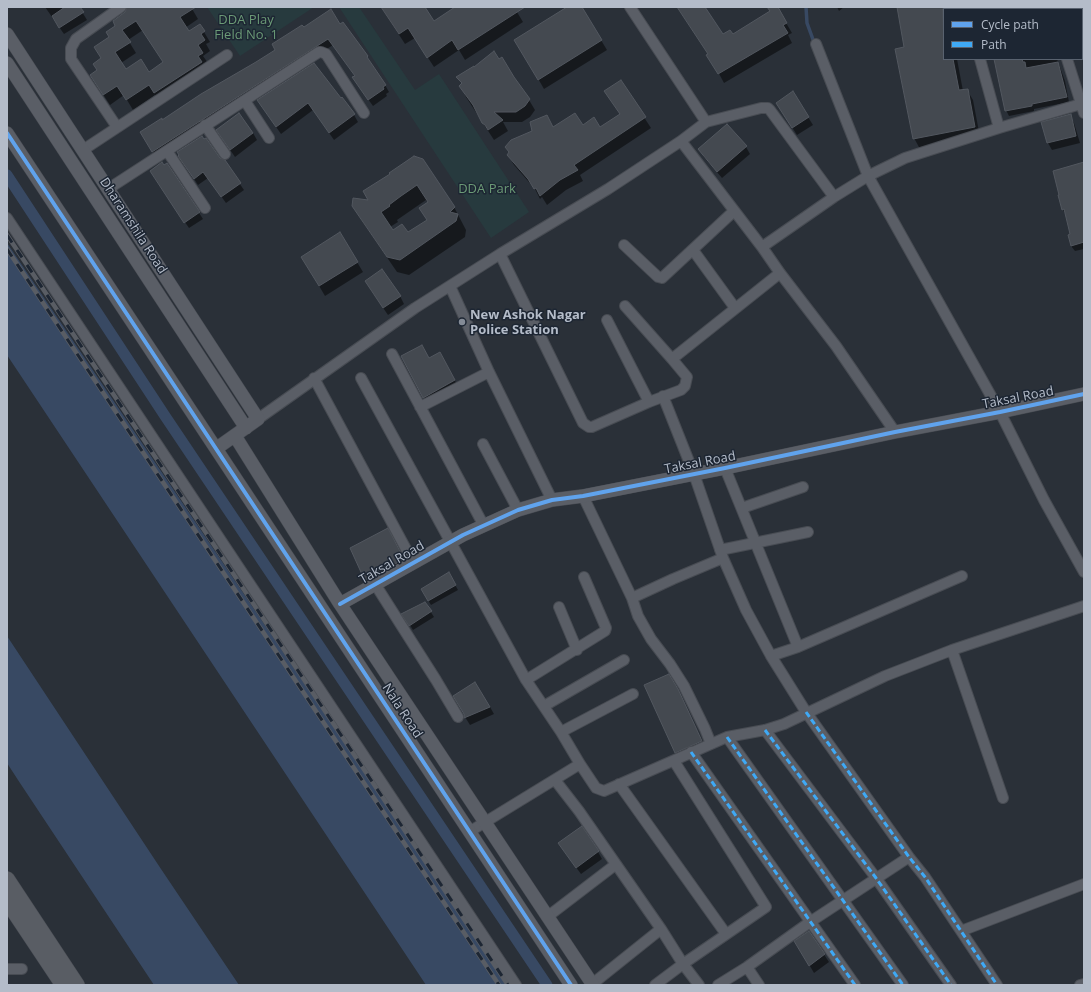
<!DOCTYPE html>
<style>
body{margin:0}
#map{position:relative;width:1091px;height:992px;overflow:hidden;background:#2a3038;font-family:"Open Sans",sans-serif}
canvas{display:block}
.frame{position:absolute;inset:0;border:8px solid #b4bcc9;pointer-events:none}
.legend{position:absolute;left:943px;top:8px;width:140px;height:52px;box-sizing:border-box;background:#1d2633;border:1px solid #59626f;margin:0;padding:5px 7px;list-style:none;font-size:12px;color:#b4bcc9}
.legend li{display:flex;align-items:center;gap:8px;height:20px}
.legend b{width:20px;border:1px solid #59626f}
</style>
<div id="map">
<canvas width="1091" height="992"></canvas>
<div class="frame"></div>
<ul class="legend">
<li><b style="height:5px;background:#60a3ed"></b>Cycle path</li>
<li><b style="height:5px;background:#3fa9f5"></b>Path</li>
</ul>
</div>
<script>
const ctx = document.querySelector('canvas').getContext('2d');
ctx.lineJoin = 'round';
function fillPath(path, color) { ctx.fillStyle = color; ctx.fill(path, 'evenodd'); }
const toPath = rows => new Path2D(rows.map(r => 'M' + r).join(''));
function trace(path, color, width, dash) { ctx.strokeStyle = color; ctx.lineWidth = width; ctx.lineCap = dash ? 'butt' : 'round'; ctx.setLineDash(dash || []); ctx.stroke(path); }
function drawText(font, color, halo, rows, align = 'center') {
  ctx.font = font + ' "Open Sans",sans-serif'; ctx.lineWidth = 3; ctx.setLineDash([]); ctx.textBaseline = 'middle'; ctx.strokeStyle = halo; ctx.fillStyle = color; for (const [text, x, y, turn = 0] of rows) {
    ctx.save(); ctx.translate(x, y); ctx.rotate((+turn || 0) * Math.PI / 180); ctx.textAlign = isNaN(turn) ? turn : align; if (halo) ctx.strokeText(text, 0, 0); ctx.fillText(text, 0, 0); ctx.restore();
  }
}
const green = toPath([
 [207,7,314,7,240,56],
 [339,7,359,7,415,90,439,74,529,212,491,238]
]);
const water = toPath([
 [7,243,495,966,508,985,426,985,7,355],
 [7,636,161,869,239,985,154,985,18,780,7,763]
]);
const shadow = toPath([
 [45,7,64,7,65,8,67,7,79,7,87,20,64,34],
 [138,7,191,7,198,19,185,28,188,33,204,32,210,42,206,44,210,51,203,56,208,63,160,103,155,95,133,110,124,95,110,105,97,85,98,70,110,37],
 [143,30,164,63,148,73,126,70,121,63,136,53,128,40],
 [381,7,424,7,434,22,457,7,514,7,523,22,465,60,459,50,434,67,415,38,405,44],
 [569,7,581,7,607,50,544,89,516,40],
 [677,7,704,7,723,36,733,36,778,9,792,33,788,35,792,43,724,83,709,55],
 [837,7,844,7,839,11],
 [898,7,946,7,947,9,944,9,944,59,957,59,963,91,967,90,973,100,980,137,920,149,914,138,905,47],
 [983,7,1046,7,1046,9,983,9],
 [340,25,385,85,389,92,386,94,387,96,373,106,357,84,355,76,333,45,157,158,145,139,162,121,276,50,303,28],
 [995,59,1057,59,1065,81,1069,102,1034,109,1034,111,1009,116,1006,110],
 [314,64,354,115,358,122,334,140,313,110,281,134,258,101],
 [458,77,529,100,535,110,530,117,522,122,503,122,508,131,494,140,466,97,461,86,462,84],
 [621,82,651,128,580,175,583,181,566,190,547,205,542,197,540,199,535,189,514,165,508,155,554,128,583,126,600,129,621,115,612,102],
 [793,93,813,125,797,135,781,110],
 [1070,116,1074,123,1080,143,1052,150,1048,143,1043,123],
 [253,133,257,140,235,157,222,138],
 [204,141,219,159,224,161,244,190,226,203,208,178,198,185,183,162],
 [746,147,750,154,722,178,704,157,700,150],
 [414,157,454,207,466,230,465,237,409,275,397,272,362,221,353,205,370,201,391,175],
 [426,200,428,203,427,220,407,234,392,231,390,227,398,222,397,220],
 [167,164,203,219,189,228,154,177],
 [1084,166,1084,249,1075,251,1071,246,1071,235,1066,215,1063,210],
 [357,262,363,272,325,296,308,267],
 [370,289,400,296,404,304,388,315],
 [440,354,459,388,428,405,402,357,429,359],
 [393,540,409,570,371,590,366,580],
 [449,574,458,590,431,605,422,590],
 [425,603,434,617,413,630,403,614],
 [677,690,706,748,681,760,676,752],
 [490,707,494,714,470,725,465,717],
 [564,851,598,852,602,859,581,874],
 [809,932,829,962,814,973,800,949]
]);
const stream = toPath([
 [806,7,807,23,815,45]
]);
const canal = toPath([
 [7,175,165,416,547,985]
]);
const building = toPath([
 [65,7,80,7,84,12,59,28,52,16,65,7],
 [127,7,196,7,180,17,189,31,200,24,205,31,201,34,205,40,198,45,203,53,198,56,202,62,154,93,149,85,126,100,117,86,103,95,90,75,97,70,93,64,101,58,94,47,109,37,106,32,115,26,113,21,125,12,127,7],
 [136,21,163,62,149,72,141,59,126,69,115,52,131,42,122,30,136,21],
 [381,7,425,7,434,21,455,7,525,7,458,50,452,40,427,58,408,28,399,34,381,7],
 [567,7,582,7,602,40,538,80,514,40,567,7],
 [677,7,705,7,723,34,730,30,733,34,770,11,767,7,778,7,787,23,783,25,788,33,718,74,706,55,708,54,677,7],
 [897,7,943,7,944,59,953,59,959,90,968,89,975,127,913,139,895,49,904,47,897,7],
 [331,9,340,24,343,22,368,56,367,57,386,85,383,87,384,89,368,100,352,77,355,76,328,39,152,152,140,132,162,118,162,120,201,94,256,62,275,50,272,44,302,25,304,27,331,9],
 [494,51,499,59,502,57,514,77,530,99,525,106,516,112,494,112,503,120,488,130,485,125,482,123,473,105,459,86,462,83,456,77,474,66,474,67,494,51],
 [994,59,1022,59,1023,62,1025,62,1026,68,1058,62,1067,97,1032,104,1032,106,1005,111,994,59],
 [314,63,341,98,342,97,355,114,329,133,308,103,276,127,257,100,314,63],
 [621,80,646,117,574,165,578,170,560,180,540,196,536,188,534,189,528,179,507,155,509,152,505,147,511,140,532,131,530,122,547,115,553,127,575,113,583,125,594,117,600,127,620,114,604,91,621,80],
 [793,91,809,117,792,128,776,103,793,91],
 [239,113,253,133,230,150,216,130,239,113],
 [1071,114,1076,136,1047,143,1041,122,1071,114],
 [727,124,747,146,717,172,698,149,727,124],
 [202,136,204,139,206,138,220,158,225,160,241,183,221,197,203,172,194,179,178,156,179,155,177,152,202,136],
 [414,156,423,159,455,207,450,212,458,214,456,221,400,260,387,257,352,206,353,198,368,200,363,191,390,174,389,173,414,156],
 [417,185,428,202,419,208,427,220,408,232,402,224,393,230,381,212,390,206,389,205,401,196,417,185],
 [162,162,164,165,167,163,200,212,184,223,150,171,162,162],
 [1084,162,1084,242,1071,246,1068,235,1070,234,1064,209,1062,210,1058,195,1059,195,1053,171,1084,162],
 [340,232,358,262,319,286,301,257,340,232],
 [382,269,401,296,383,308,365,281,382,269],
 [422,345,429,358,440,352,455,380,423,398,401,356,422,345],
 [388,528,404,559,365,581,350,548,388,528],
 [449,572,456,585,428,601,421,589,449,572],
 [425,602,432,611,409,626,401,614,425,602],
 [669,674,678,689,702,741,675,753,644,685,669,674],
 [475,682,490,707,464,718,464,714,453,696,475,682],
 [582,826,599,851,576,868,558,843,582,826],
 [809,931,825,954,809,966,794,941,809,931]
]);
const minor = toPath([
 [966,7,966,9],
 [1051,8,1055,7],
 [816,44,868,176,1000,412,1044,500,1084,572],
 [980,59,999,128],
 [1067,59,1084,113],
 [245,101,269,138],
 [706,122,761,108,768,108,770,110,834,197],
 [205,125,225,154],
 [117,127,71,59,71,48,76,39,121,7],
 [681,141,762,247,780,273,836,346,895,432],
 [83,150,227,55],
 [167,151,205,208],
 [108,189,319,52,321,52,326,54,364,113],
 [7,218,516,985],
 [624,245,658,277,662,278,734,211],
 [762,247,834,197,868,176,905,158,999,128,1081,104],
 [693,250,735,308],
 [500,254,583,423,589,427,592,427,649,402,607,320],
 [450,286,489,372,552,500],
 [625,306,672,359,687,377,685,386,681,390,649,402],
 [392,354,484,526],
 [672,359,780,273],
 [314,378,413,562],
 [361,378,526,680,561,732,580,764],
 [663,396,694,474,723,558,746,610,771,656],
 [420,407,489,372],
 [258,419,415,308,500,254,608,189,681,141,706,122,630,7],
 [483,444,518,510],
 [725,468,798,647,962,576],
 [583,496,632,598,638,616,651,639,670,664,684,686,705,729,711,744],
 [742,508,803,487],
 [720,550,808,532],
 [375,584,436,680,458,717],
 [632,598,673,579,723,558],
 [559,607,577,650],
 [798,647,771,656,806,712,909,857,925,877,997,985],
 [952,650,1003,798],
 [526,680,605,631,606,628,584,577],
 [544,706,624,660],
 [765,730,876,878,951,985],
 [561,732,633,694],
 [727,737,903,985],
 [691,752,855,985],
 [555,780,579,811,661,929,683,964,699,985],
 [619,784,726,934],
 [469,832,580,764,596,788,604,791,727,737,765,730,784,724,885,676,952,650,1084,606],
 [547,917,615,865],
 [961,931,1084,884],
 [747,967,759,985],
 [7,969,22,969],
 [591,985,661,929],
 [655,985,683,964,766,907,674,761],
 [718,985,747,967,810,922,909,857],
 [1080,985,1084,984]
]);
const tertiary = toPath([
 [7,34,258,419,217,448],
 [7,63,246,428],
 [7,133,571,985],
 [235,436,340,604,593,985],
 [340,604,463,535,518,510,552,500,583,496,725,468,895,432,1000,412,1084,394]
]);
const secondary = toPath([
 [7,879,77,985],
 [7,901,63,985]
]);
const rail = toPath([
 [7,235,508,985],
 [7,249,499,985]
]);
const quiet = toPath([
 [806,712,909,857,925,877,997,985],
 [765,730,876,878,951,985],
 [727,737,903,985],
 [691,752,855,985]
]);
const cycleway = toPath([
 [7,133,571,985],
 [340,604,463,535,518,510,552,500,583,496,725,468,895,432,1000,412,1084,394]
]);
const markers = [
 [462,322,4,"#848b96"]
];
const parkNames = [
 ["DDA Play",246,20],
 ["Field No. 1",246,35],
 ["DDA Park",487,189]
];
const streetNames = [
 ["Dharamshila Road",133,226,57],
 ["Taksal Road",1018,398,-11],
 ["Taksal Road",700,463,-11],
 ["Taksal Road",392,563,-30],
 ["Nala Road",402,711,57]
];
const poiNames = [
 ["New Ashok Nagar",470,315],
 ["Police Station",470,330]
];
fillPath(green, '#273a3e');
fillPath(water, '#384963');
fillPath(shadow, '#0007');
trace(stream, '#384963', 3.5);
trace(canal, '#384963', 11);
fillPath(building, '#444950');
trace(building, '#52575f', 1);
trace(minor, '#484c53', 12);
trace(tertiary, '#484c53', 14);
trace(secondary, '#484c53', 16);
trace(minor, '#5a5e66', 10);
trace(tertiary, '#5a5e66', 13);
trace(secondary, '#595d64', 15);
trace(rail, '#595d64', 4.5);
trace(rail, '#1d2633', 3, [9]);
trace(quiet, '#3fa9f5', 3, [6, 3]);
trace(cycleway, '#60a3ed', 4);
for (const [x, y, r, color] of markers) { const dot = new Path2D(); dot.arc(x, y, r, 0, 2 * Math.PI); ctx.fillStyle = color; ctx.fill(dot); trace(dot, '#1d2633', 1.5); }
drawText('13px', '#6b9a76', '#1d2633', parkNames);
drawText('13px', '#b4bcc9', '#1d2633', streetNames);
drawText('bold 13px', '#b4bcc9', '#1d2633', poiNames, 'left');
</script>
